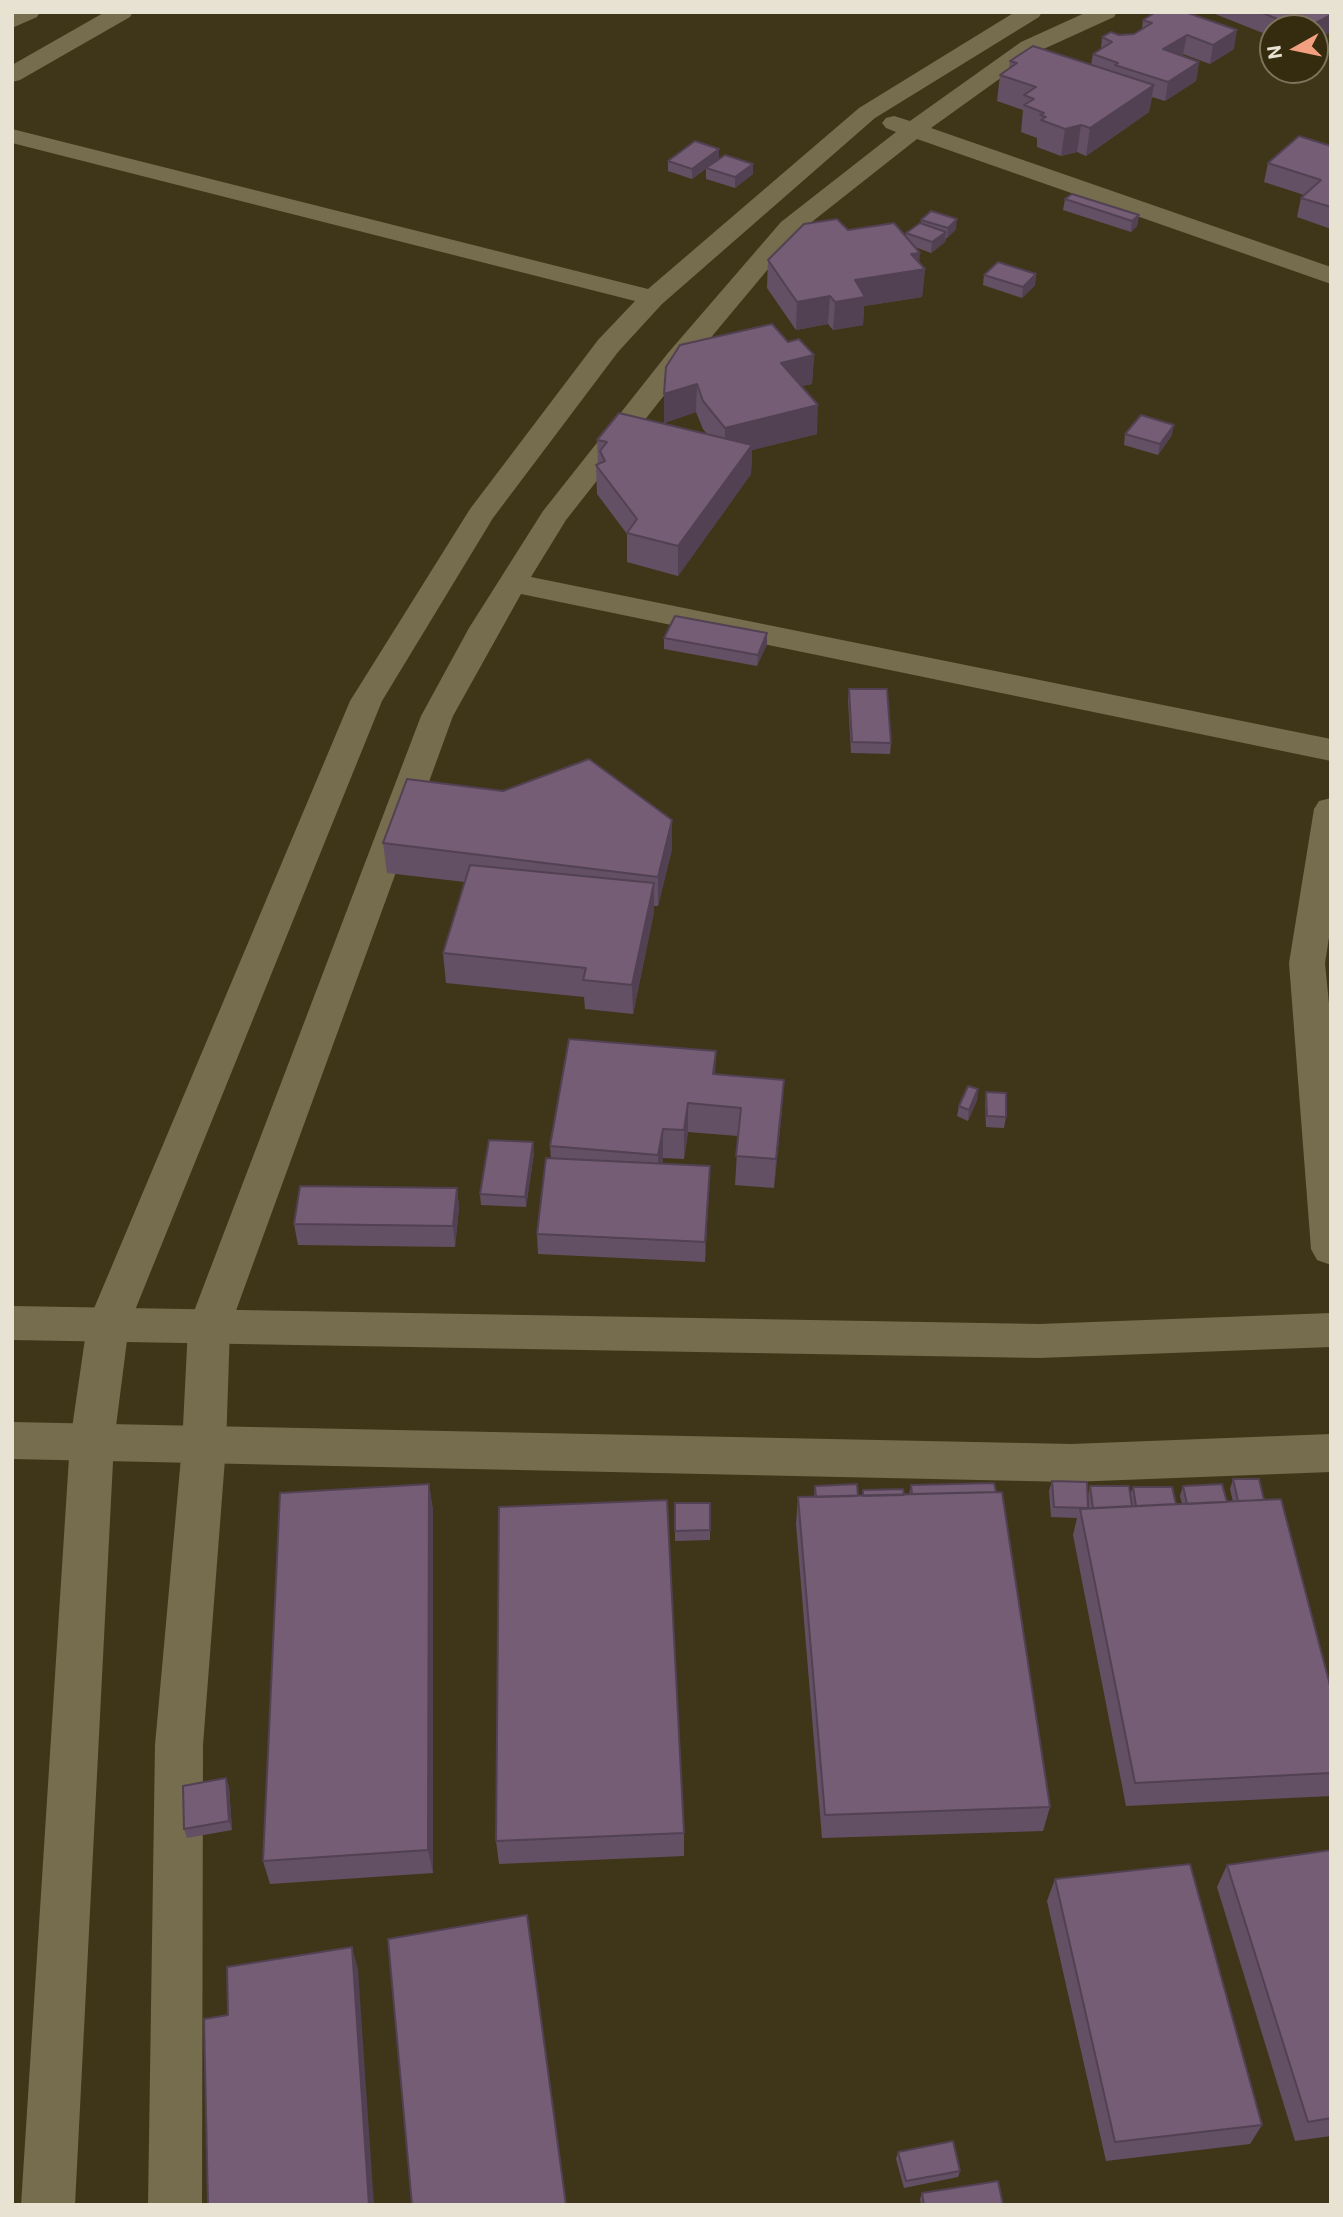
<!DOCTYPE html>
<style>
body{margin:0}
#map{position:relative;width:1343px;height:2217px;overflow:hidden;background:#3f3619;font-family:Roboto,sans-serif}
canvas{display:block}
.frame{position:absolute;inset:0;border:14px solid #e7e2d1;pointer-events:none}
.north{position:absolute;left:1259px;top:14px;width:70px;height:70px;box-sizing:border-box;background:#352b0e;border:2px solid #7c745c;border-radius:50%;rotate:261deg;font-size:19px;font-weight:700;line-height:28px;text-align:center;color:#e7e2d1}
.north::after{content:'';display:block;margin:auto;width:24px;height:32px;background:#f2a07f;clip-path:polygon(50% 0,100% 100%,50% 72%,0 100%)}
</style>
<div id="map">
<canvas width="1343" height="2217"></canvas>
<div class="frame"></div>
<div class="north">N</div>
</div>
<script>
const ctx = document.querySelector('canvas').getContext('2d');
ctx.lineJoin = 'round';
const toPath = rows => new Path2D(rows.map(r => 'M' + r).join(''));
function fillPath(path, color) { ctx.fillStyle = color; ctx.fill(path, 'evenodd'); }
function trace(path, color, width, dash) { ctx.strokeStyle = color; ctx.lineWidth = width; ctx.lineCap = dash ? 'butt' : 'round'; ctx.setLineDash(dash || []); ctx.stroke(path); }
const minor = toPath([
 [12,12,40,12,37,17,12,28,12,12],
 [105,12,133,12,130,17,20,80,12,82,12,65,105,12],
 [1015,12,1042,12,1039,17,875,118,662,304,618,352,493,518,382,701,129,1325,114,1442,75,2205,21,2205,70,1442,87,1325,350,701,470,509,598,340,635,301,12,143,12,129,648,289,859,108,1015,12],
 [1087,12,1117,12,1114,17,1037,52,931,128,1331,267,1331,284,917,139,799,232,688,365,566,520,531,577,1331,739,1331,761,521,594,453,716,230,1327,226,1446,203,1745,202,2205,148,2205,155,1745,182,1446,188,1327,421,716,469,628,543,511,668,353,781,222,896,132,886,128,882,123,886,118,894,116,910,121,1021,42,1087,12],
 [1331,798,1331,925,1325,963,1331,1024,1331,1265,1317,1260,1311,1249,1289,963,1314,809,1319,801,1331,798]
]);
const tertiary = toPath([
 [12,1306,1039,1324,1331,1313,1331,1347,1039,1358,12,1340,12,1306],
 [12,1422,1071,1444,1331,1434,1331,1472,1071,1482,12,1459,12,1422]
]);
const wall = toPath([
 [1210,12,1331,12,1331,32,1315,40,1315,28,1273,28,1273,37],
 [1143,20,1234,49,1210,64,1183,54,1181,56,1199,62,1196,81,1165,101,1152,97,1149,112,1086,156,1077,152,1061,156,1037,147,1037,138,1021,132,1023,110,997,101,1000,75,1009,69,1010,61,1091,65,1093,54,1101,49,1102,37,1134,34,1142,29],
 [1331,146,1331,229,1297,217,1301,198,1304,195,1264,182,1268,163],
 [719,149,719,159,692,179,668,171,668,161],
 [753,164,753,174,735,188,706,179,706,168],
 [1065,199,1139,215,1137,226,1131,232,1063,210],
 [921,220,956,229,947,238,946,238,945,242,931,253,915,247,919,263,925,269,922,297,864,306,863,325,833,330,828,324,796,330,767,288,768,260,848,230,906,236,906,233,921,223],
 [1036,274,1035,285,1022,298,983,285,984,275],
 [788,342,814,355,812,384,802,386,817,434,752,450,751,474,678,576,627,562,627,534,597,494,596,465,598,464,597,440,707,434,703,429,696,412,664,423,664,394],
 [1125,434,1172,435,1158,455,1124,445],
 [664,638,767,644,757,666,664,649],
 [849,689,891,743,890,754,851,753,848,700],
 [383,843,672,849,658,906,654,906,654,912,633,1014,585,1009,584,997,446,983,443,953,465,882,387,873],
 [715,1074,782,1109,774,1188,735,1185,738,1136,688,1132,684,1159,663,1158,662,1164,710,1166,705,1262,538,1254,537,1234,551,1159,550,1146],
 [978,1089,977,1100,968,1121,957,1116,959,1106],
 [986,1092,1006,1117,1004,1128,986,1127,985,1102],
 [534,1153,526,1207,481,1205,480,1194],
 [457,1188,459,1208,455,1247,298,1245,294,1224],
 [1233,1479,1264,1500,1331,1689,1331,1796,1126,1806,1073,1535,1077,1518,1051,1517,1049,1491,1052,1481,1088,1508,1089,1508,1088,1496,1090,1486,1130,1495,1133,1487,1176,1504,1182,1504,1180,1496,1183,1486,1227,1502,1233,1502,1230,1489],
 [429,1484,433,1511,433,1873,270,1884,263,1861],
 [911,1485,1050,1807,1043,1831,822,1838,796,1524,798,1497,814,1497,815,1486,858,1496,862,1496,863,1490,909,1495],
 [675,1503,710,1503,710,1540,675,1541],
 [226,1778,229,1787,232,1830,187,1838,184,1829],
 [684,1833,684,1856,499,1864,496,1841],
 [1331,1850,1331,2136,1295,2141,1217,1887,1227,1865],
 [1055,1879,1262,2125,1250,2144,1106,2161,1047,1901],
 [898,2152,960,2171,958,2177,904,2188,896,2159],
 [922,2193,1003,2205,921,2205,920,2199]
]);
const shadedWall = toPath([
 [1331,15,1331,32,1315,40,1315,28,1306,28],
 [1237,30,1234,49,1210,64,1213,45],
 [1187,35,1183,54,1160,68,1163,49],
 [1199,62,1196,81,1165,101,1168,82],
 [1154,85,1149,112,1086,156,1090,128],
 [1081,125,1077,152,1061,156,1065,129],
 [719,149,719,159,692,179,692,169],
 [753,164,753,174,735,188,735,177],
 [1139,215,1137,226,1131,232,1132,221],
 [957,219,956,229,947,238,948,228],
 [946,232,945,242,931,253,932,242],
 [920,253,919,270,925,269,922,297,864,306,863,325,833,330,835,302,855,280,911,254],
 [1036,274,1035,285,1022,298,1023,287],
 [830,296,828,324,796,330,797,302],
 [814,355,812,384,780,391,781,363],
 [697,384,696,412,664,423,664,394],
 [818,405,817,434,752,450,751,474,678,576,678,546,725,457,725,428],
 [1174,425,1172,435,1158,455,1160,444],
 [767,633,767,644,757,666,758,655],
 [672,820,672,849,658,906,658,877],
 [654,883,654,912,633,1014,632,985],
 [716,1051,715,1080,713,1074],
 [784,1080,782,1109,774,1188,776,1159],
 [978,1089,977,1100,968,1121,969,1110],
 [688,1103,688,1132,684,1159,684,1130],
 [663,1129,663,1158,658,1184,658,1155],
 [533,1142,534,1153,526,1207,525,1197],
 [710,1166,709,1186,705,1262,705,1242],
 [457,1188,459,1208,455,1247,453,1226],
 [429,1484,433,1511,433,1873,428,1850],
 [226,1778,229,1787,232,1830,229,1821],
 [352,1947,358,1969,374,2205,369,2205]
]);
const building = toPath([
 [1156,12,1185,12,1237,30,1213,45,1187,35,1163,49,1199,62,1168,82,1115,65,1118,63,1093,54,1112,42,1102,37,1111,32,1119,35,1134,34,1152,23,1143,20,1156,12],
 [1260,12,1331,12,1331,15,1306,28,1300,28,1260,12],
 [1033,46,1154,85,1090,128,1081,125,1065,129,1041,120,1046,117,1040,115,1044,113,1024,105,1034,99,1024,95,1036,87,1000,75,1017,63,1010,61,1033,46],
 [1299,136,1331,146,1331,207,1301,198,1321,180,1268,163,1299,136],
 [695,141,719,149,692,169,668,161,695,141],
 [725,155,753,164,735,177,706,168,725,155],
 [1072,194,1139,215,1132,221,1065,199,1072,194],
 [931,211,957,219,948,228,921,220,931,211],
 [837,219,848,230,894,223,920,253,911,254,925,269,855,280,865,297,835,302,830,296,797,302,768,260,804,224,837,219],
 [920,223,946,232,932,242,906,233,920,223],
 [998,262,1036,274,1023,287,984,275,998,262],
 [772,324,788,342,799,339,814,355,781,363,818,405,725,428,703,401,697,384,664,394,666,367,680,345,772,324],
 [619,413,752,445,678,546,627,533,637,519,596,465,605,461,600,451,607,442,597,440,619,413],
 [1141,415,1174,425,1160,444,1125,434,1141,415],
 [675,616,767,633,758,655,664,638,675,616],
 [849,689,887,689,891,743,852,742,849,689],
 [589,759,672,820,658,877,383,843,407,779,503,791,589,759],
 [470,865,654,883,632,985,583,980,586,968,443,953,470,865],
 [569,1039,716,1051,713,1074,784,1080,776,1159,736,1156,741,1108,688,1103,684,1130,663,1129,658,1155,550,1146,569,1039],
 [968,1086,978,1089,969,1110,959,1106,968,1086],
 [986,1092,1006,1093,1006,1117,987,1116,986,1092],
 [489,1140,533,1142,525,1197,480,1194,489,1140],
 [546,1158,710,1166,705,1242,537,1234,546,1158],
 [300,1186,457,1188,453,1226,294,1224,300,1186],
 [1233,1479,1259,1479,1264,1500,1238,1501,1233,1479],
 [1052,1481,1087,1482,1088,1508,1054,1507,1052,1481],
 [994,1483,996,1492,912,1494,911,1485,994,1483],
 [429,1484,428,1850,263,1861,280,1493,429,1484],
 [857,1484,858,1496,816,1497,815,1486,857,1484],
 [1222,1484,1227,1502,1187,1504,1183,1486,1222,1484],
 [1090,1486,1129,1486,1132,1506,1093,1508,1090,1486],
 [1133,1487,1172,1487,1176,1504,1136,1506,1133,1487],
 [903,1489,904,1495,863,1496,863,1490,903,1489],
 [1002,1492,1050,1807,825,1815,798,1497,1002,1492],
 [1281,1499,1331,1689,1331,1773,1135,1783,1080,1509,1281,1499],
 [667,1500,684,1833,496,1841,499,1507,667,1500],
 [675,1503,710,1503,710,1530,675,1531,675,1503],
 [226,1778,229,1821,184,1829,183,1786,226,1778],
 [1331,1850,1331,2118,1308,2122,1227,1865,1331,1850],
 [1190,1864,1262,2125,1115,2142,1055,1879,1190,1864],
 [527,1915,566,2205,412,2205,388,1939,527,1915],
 [352,1947,369,2205,208,2205,204,2019,228,2015,227,1967,352,1947],
 [953,2141,960,2171,906,2181,898,2152,953,2141],
 [998,2181,1003,2205,924,2205,922,2193,998,2181]
]);
fillPath(minor, '#766c4e');
fillPath(tertiary, '#766c4e');
fillPath(wall, '#645065');
fillPath(shadedWall, '#514152');
fillPath(building, '#745d75');
trace(building, '#514152', 2);
</script>
